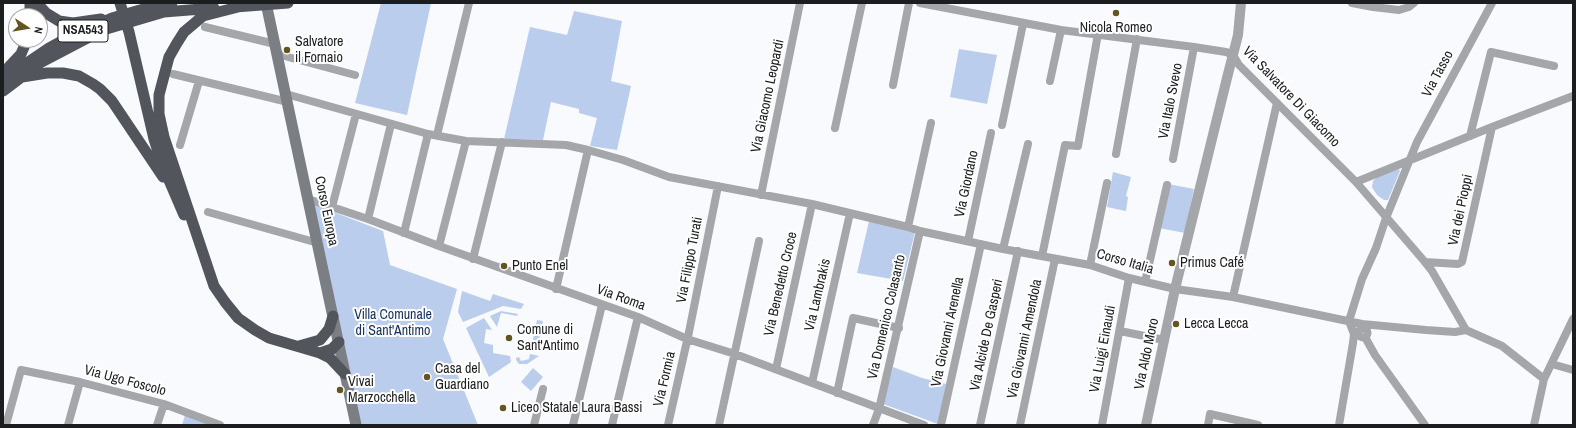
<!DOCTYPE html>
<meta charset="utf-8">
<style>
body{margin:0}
#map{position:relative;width:1576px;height:428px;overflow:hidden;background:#f8fafe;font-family:"Archivo Narrow",sans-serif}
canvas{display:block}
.frame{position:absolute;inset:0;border:4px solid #1b1d1f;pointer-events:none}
.north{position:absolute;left:8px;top:8px;width:40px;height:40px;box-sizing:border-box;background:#fff;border:1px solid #a4a5a5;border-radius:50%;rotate:102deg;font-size:11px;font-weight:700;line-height:16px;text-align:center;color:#1b1d1f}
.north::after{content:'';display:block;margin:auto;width:14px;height:18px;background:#635522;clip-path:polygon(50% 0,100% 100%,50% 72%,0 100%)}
</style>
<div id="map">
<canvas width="1576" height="428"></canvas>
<div class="frame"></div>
<div class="north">N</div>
</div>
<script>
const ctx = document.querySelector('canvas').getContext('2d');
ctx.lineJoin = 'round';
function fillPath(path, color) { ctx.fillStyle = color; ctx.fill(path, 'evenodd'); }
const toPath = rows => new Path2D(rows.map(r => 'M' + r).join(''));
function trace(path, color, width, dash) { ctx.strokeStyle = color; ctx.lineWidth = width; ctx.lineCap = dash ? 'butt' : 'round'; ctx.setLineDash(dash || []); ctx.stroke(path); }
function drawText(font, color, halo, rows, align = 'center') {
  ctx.font = font + ' "Archivo Narrow",sans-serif'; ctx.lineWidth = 4; ctx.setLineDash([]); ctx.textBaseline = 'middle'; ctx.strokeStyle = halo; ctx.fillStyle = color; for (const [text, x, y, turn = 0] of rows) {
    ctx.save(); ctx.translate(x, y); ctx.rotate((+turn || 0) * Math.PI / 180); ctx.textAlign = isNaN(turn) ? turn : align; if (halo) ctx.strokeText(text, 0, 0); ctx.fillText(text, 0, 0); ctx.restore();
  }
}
const green = toPath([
 [381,3,431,3,407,115,355,103],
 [574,11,622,21,611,81,631,86,617,150,590,146,597,118,579,113,579,109,551,102,543,140,504,139,530,27,567,35],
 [959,49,997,55,987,104,950,97],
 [1398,168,1400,171,1388,200,1384,200,1377,195,1372,187,1373,181,1377,177],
 [1113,172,1131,177,1126,196,1128,197,1126,211,1107,207],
 [1168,184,1194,189,1185,233,1159,228],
 [313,204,383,231,390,265,457,289,443,339,478,425,360,425],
 [869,221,915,232,903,281,857,273],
 [462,291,490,301,493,294,524,304,521,309,503,306,463,322,458,312],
 [501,311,518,314,517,316,501,313,497,327,490,316],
 [484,318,492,330,486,329,484,343,493,345,493,353,510,356,511,362,489,377,466,328],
 [537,320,543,321,539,339,545,341,543,352,531,349],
 [530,354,539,356,527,364,519,364,516,360,516,358,519,357,521,361,529,359],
 [893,367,922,378,946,384,938,424,883,404],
 [533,368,543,377,531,391,521,382],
 [185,415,211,425,182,425]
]);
const minor = toPath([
 [920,3,1061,30,1194,47,1226,52,1233,55,1239,65,1356,182,1425,262,1432,271,1466,330],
 [1352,3,1373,7,1399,10,1409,7,1414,3],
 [205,27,275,44],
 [277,54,355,75],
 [173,74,288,102],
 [1050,81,1061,30],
 [893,85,909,3],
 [286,94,428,134,466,141,566,145,588,150,623,160,669,177,812,204,908,227,920,231,1003,249,1090,265,1129,278,1175,289,1233,297,1362,324,1426,330,1455,332,1466,330,1502,346,1544,379],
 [1002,125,1023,24],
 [835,128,862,3],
 [437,135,469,3],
 [1470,136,1491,52,1554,66],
 [180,145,199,81],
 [1116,154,1137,39],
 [1173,159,1194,47],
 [1356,182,1492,127,1573,96],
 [761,195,800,3],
 [308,199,368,219,439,246,638,317,687,339,735,354,924,425],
 [332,207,356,114],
 [208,212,318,243],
 [368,219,391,124],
 [908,227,931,123],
 [404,233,428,134],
 [968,241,991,133],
 [439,246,466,141],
 [1003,249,1028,144],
 [1042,256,1065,145,1078,146,1098,34],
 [473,259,502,142],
 [1425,262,1458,264,1462,262,1492,127],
 [1090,265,1107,183],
 [1145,282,1167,185],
 [556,289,588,150],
 [1233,297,1277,103],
 '1358.5 333a4.5 4.5 0 1 1 9 0a4.5 4.5 0 1 1-9 0Z',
 [1120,331,1164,340],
 [1365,337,1375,355,1425,425],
 [1552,364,1573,370],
 [776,369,812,204],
 [812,383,850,213],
 [837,393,853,318,899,328],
 [6,425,21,370,80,382,164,404,220,425],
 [68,425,80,382],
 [157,425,164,404],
 [534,425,543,389],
 [573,425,602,305],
 [612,425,638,317],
 [668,425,689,332,718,186],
 [719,425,759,241],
 [873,425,879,409,920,231],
 [941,425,981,244],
 [980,425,1018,251],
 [1020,425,1055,259],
 [1102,425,1129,278],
 [1208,425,1210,414,1258,425],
 [1339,425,1353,343,1354,334,1349,321,1362,279,1376,248,1386,218,1417,142,1492,3],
 [1534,425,1544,379,1573,319]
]);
const tertiary = toPath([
 [1146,425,1175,289,1227,78,1238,35,1241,3]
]);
const secondary = toPath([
 [266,3,356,425]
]);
const trunk = toPath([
 [37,3,46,13,59,21,73,23,101,19],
 [120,3,129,32,154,139,162,164,184,215],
 [242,6,203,16,184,32,177,43,169,57,159,95,159,114,164,137,214,286,225,302,238,318,255,330,269,338,320,353,330,358,345,374],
 [235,7,288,3],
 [30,16,30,3],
 [5,71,21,54,27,40],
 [22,77,47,73,63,73,79,76,93,84,100,89,112,101,163,177],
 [3,79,49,48,69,37,112,18,154,6,172,3],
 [3,91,40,63,103,30,164,12,214,8],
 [299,346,320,340,329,329,333,316],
 [320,353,332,349,339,342]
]);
const markers = [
 [1116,13,4,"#635522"],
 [287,50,4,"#635522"],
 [1172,263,4,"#635522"],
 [504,266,4,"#635522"],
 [1176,324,4,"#635522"],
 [509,338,4,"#635522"],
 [427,377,4,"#635522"],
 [340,390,4,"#635522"],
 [503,408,4,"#635522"]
];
const shields = [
 [83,31,50]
];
const shieldNames = [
 ["NSA543",83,31]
];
const poiNames = [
 ["Nicola Romeo",1116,28,"center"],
 ["Salvatore",295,42],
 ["il Fornaio",295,58],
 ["Primus Café",1180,263],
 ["Punto Enel",512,266],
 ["Lecca Lecca",1184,324],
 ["Comune di",517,330],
 ["Sant'Antimo",517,346],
 ["Casa del",435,369],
 ["Guardiano",435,385],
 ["Vivai",348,382],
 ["Marzocchella",348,398],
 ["Liceo Statale Laura Bassi",511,408]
];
const streetNames = [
 ["Via Tasso",1438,74,-62],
 ["Via Giacomo Leopardi",768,96,-78],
 ["Via Salvatore Di Giacomo",1291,97,46],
 ["Via Italo Svevo",1171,101,-79],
 ["Via Giordano",967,184,-78],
 ["Via dei Pioppi",1461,210,-78],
 ["Corso Europa",326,211,78],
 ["Via Filippo Turati",690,260,-79],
 ["Corso Italia",1125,262,16],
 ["Via Benedetto Croce",781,284,-77],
 ["Via Lambrakis",818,295,-77],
 ["Via Roma",621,298,20],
 ["Via Domenico Colasanto",887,317,-77],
 ["Via Giovanni Arenella",948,332,-78],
 ["Via Alcide De Gasperi",987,335,-78],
 ["Via Giovanni Amendola",1025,339,-78],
 ["Via Luigi Einaudi",1103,349,-79],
 ["Via Aldo Moro",1147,354,-78],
 ["Via Formia",665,379,-77],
 ["Via Ugo Foscolo",125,381,15]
];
const parkNames = [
 ["Villa Comunale",393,315],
 ["di Sant'Antimo",393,331]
];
fillPath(green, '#bacded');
trace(minor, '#a4a6aa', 8);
trace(tertiary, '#a4a6aa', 10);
trace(secondary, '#7b7e83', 11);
trace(trunk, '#52555c', 11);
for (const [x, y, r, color] of markers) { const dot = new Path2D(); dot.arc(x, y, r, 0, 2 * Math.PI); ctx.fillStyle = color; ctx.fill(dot); trace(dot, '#fff', 1.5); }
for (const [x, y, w] of shields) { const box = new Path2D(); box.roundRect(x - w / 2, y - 11, w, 22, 3); ctx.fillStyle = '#fff'; ctx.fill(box); trace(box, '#1b1d1f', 1); }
drawText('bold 13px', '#1b1d1f', null, shieldNames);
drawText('14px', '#1b1d1f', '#fff', poiNames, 'left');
drawText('14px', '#1b1d1f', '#fff', streetNames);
drawText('14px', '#152f5c', '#fff', parkNames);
</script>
